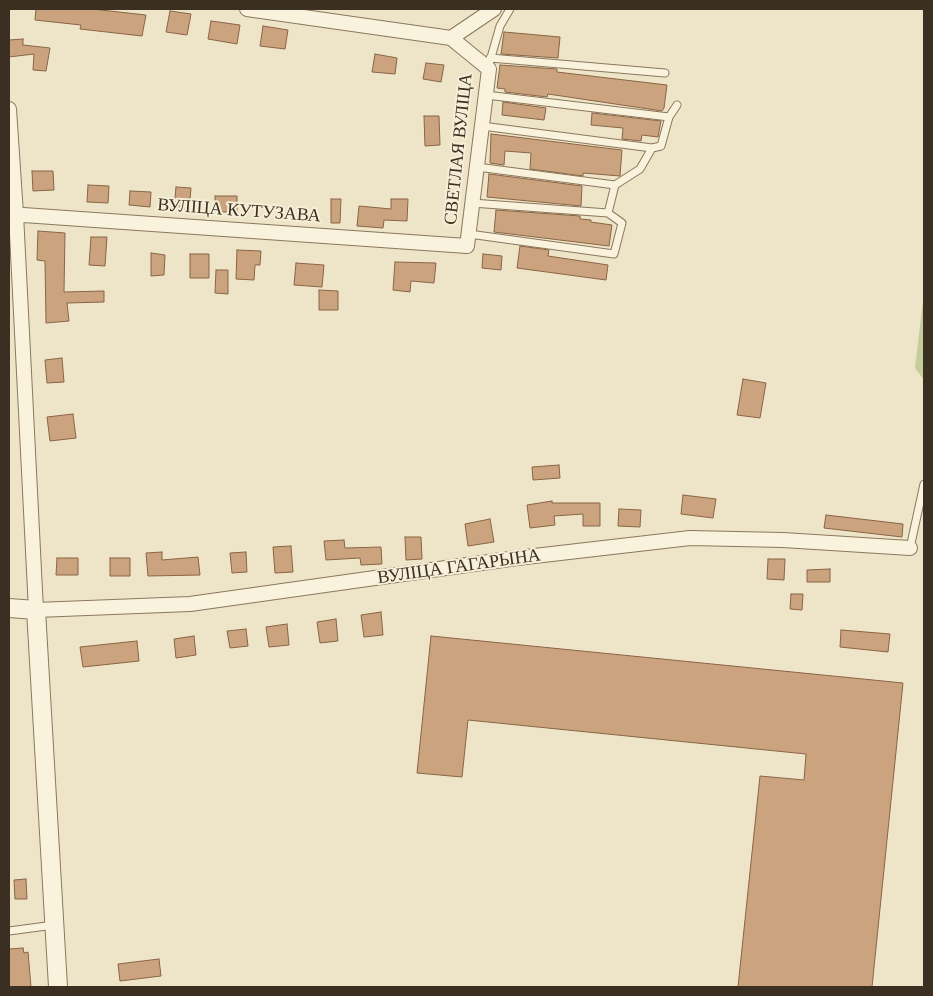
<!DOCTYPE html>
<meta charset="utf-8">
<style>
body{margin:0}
#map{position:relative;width:933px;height:996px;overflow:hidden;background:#eee5c9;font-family:"Times New Roman",serif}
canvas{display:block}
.frame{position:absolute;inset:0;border:10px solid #3b2f21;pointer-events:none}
</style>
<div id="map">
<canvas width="933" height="996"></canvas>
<div class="frame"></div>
</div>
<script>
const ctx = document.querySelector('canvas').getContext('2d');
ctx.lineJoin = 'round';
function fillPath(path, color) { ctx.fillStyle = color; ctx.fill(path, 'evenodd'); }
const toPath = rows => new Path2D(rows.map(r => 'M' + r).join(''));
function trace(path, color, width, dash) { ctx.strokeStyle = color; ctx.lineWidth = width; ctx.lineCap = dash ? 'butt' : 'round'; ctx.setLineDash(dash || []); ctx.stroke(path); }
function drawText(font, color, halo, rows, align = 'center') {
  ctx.font = font + ' "Times New Roman",serif'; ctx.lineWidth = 4; ctx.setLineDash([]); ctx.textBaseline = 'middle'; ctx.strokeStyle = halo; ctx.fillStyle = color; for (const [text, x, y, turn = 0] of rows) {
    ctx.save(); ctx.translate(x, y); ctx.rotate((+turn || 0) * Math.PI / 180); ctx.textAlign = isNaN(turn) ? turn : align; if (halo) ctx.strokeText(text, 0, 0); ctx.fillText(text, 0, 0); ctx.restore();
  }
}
const green = toPath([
 [924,292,924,380,915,368]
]);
const building = toPath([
 [36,9,92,9,146,15,142,36,80,29,81,25,35,20,36,9],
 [170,11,191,14,187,35,166,32,170,11],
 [211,21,240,25,237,44,208,39,211,21],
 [263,26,288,30,285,49,260,46,263,26],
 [504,32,560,37,558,58,501,54,504,32],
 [23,39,23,45,50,48,46,71,33,70,34,54,9,57,9,40,23,39],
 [375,54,397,58,395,74,372,72,375,54],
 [426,63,444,65,441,82,423,79,426,63],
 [500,65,557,69,557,72,667,85,664,108,662,111,548,94,547,97,505,92,505,89,497,88,500,65],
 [503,102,546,108,544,120,502,115,503,102],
 [592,113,661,121,658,137,642,135,641,141,622,139,623,128,591,125,592,113],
 [424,116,439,116,440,145,425,146,424,116],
 [491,134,622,150,620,176,583,173,583,176,530,169,531,153,505,151,504,165,490,163,491,134],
 [32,171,53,171,54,190,33,191,32,171],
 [489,174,582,186,581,206,487,197,489,174],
 [88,185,109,186,108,203,87,202,88,185],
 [176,187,191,188,189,210,174,209,176,187],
 [130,191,151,192,150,207,129,205,130,191],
 [215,196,237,196,237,212,215,212,215,196],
 [331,199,341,199,340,223,331,223,331,199],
 [391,199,408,199,407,221,384,220,383,228,357,226,359,206,391,209,391,199],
 [496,210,580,216,580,219,591,220,591,222,612,225,609,246,494,232,496,210],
 [38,231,65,233,64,292,104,291,104,302,67,303,69,321,46,323,45,261,37,260,38,231],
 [91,237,107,237,105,266,89,265,91,237],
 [520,246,549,250,548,256,608,265,606,280,517,268,520,246],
 [237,250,261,251,260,265,255,265,254,280,236,279,237,250],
 [151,253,165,255,164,275,151,276,151,253],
 [190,254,209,254,209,278,190,278,190,254],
 [483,254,502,256,501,270,482,268,483,254],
 [395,262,436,263,434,283,411,281,410,292,393,290,395,262],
 [296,263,324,265,322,287,294,285,296,263],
 [216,270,228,270,228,294,215,293,216,270],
 [319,290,338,291,338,310,319,310,319,290],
 [62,358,64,382,47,383,45,360,62,358],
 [743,379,766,383,760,418,737,415,743,379],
 [73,414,76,438,50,441,47,417,73,414],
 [559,465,560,478,533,480,532,467,559,465],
 [683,495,716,499,713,518,681,514,683,495],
 [552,501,552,503,600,503,600,526,583,526,583,514,554,516,555,525,530,528,527,505,552,501],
 [619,509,641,510,640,527,618,526,619,509],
 [826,515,903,524,902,537,824,528,826,515],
 [490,519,494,542,468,546,465,524,490,519],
 [405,537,421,537,422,559,406,560,405,537],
 [344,540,345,548,381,547,382,564,361,565,360,558,326,560,324,541,344,540],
 [291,546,293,572,275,573,273,547,291,546],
 [162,552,162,560,198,557,200,575,148,576,146,553,162,552],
 [246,552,247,572,232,573,230,553,246,552],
 [57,558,78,558,78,575,56,575,57,558],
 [110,558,130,558,130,576,110,576,110,558],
 [768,559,785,559,784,580,767,579,768,559],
 [830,569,830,582,807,582,807,570,830,569],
 [791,594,803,594,802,610,790,609,791,594],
 [381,612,383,635,364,637,361,615,381,612],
 [336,619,338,641,320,643,317,622,336,619],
 [287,624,289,645,269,647,266,627,287,624],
 [246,629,248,646,230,648,227,631,246,629],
 [841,630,890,634,888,652,840,647,841,630],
 [194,636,196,655,176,658,174,639,194,636],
 [431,636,903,683,872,987,738,987,760,776,804,780,806,754,468,720,462,777,417,773,431,636],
 [137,641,139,661,83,667,80,647,137,641],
 [26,879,27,899,15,899,14,880,26,879],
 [23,948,24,953,28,952,31,987,9,987,9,949,23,948],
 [159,959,161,976,120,981,118,964,159,959]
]);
const service = toPath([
 [490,58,665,73],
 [490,61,500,26,510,9],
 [486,95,669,117],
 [482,126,652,148],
 [477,167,615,185],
 [472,203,608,213],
 [469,234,614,254,622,223,608,213,615,185,640,169,652,148,661,146,669,117,677,105],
 [910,548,924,484],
 [9,931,54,925]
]);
const minor = toPath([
 [451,38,494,9],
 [9,109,16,214,36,610,190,604,517,558,690,538,783,540,910,548],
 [9,214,467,246,489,69,451,38,247,9]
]);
const tertiary = toPath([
 [9,608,36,610,58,987]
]);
const streetNames = [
 ["СВЕТЛАЯ ВУЛІЦА",459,149,-84],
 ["ВУЛІЦА КУТУЗАВА",239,211,4],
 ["ВУЛІЦА ГАГАРЫНА",459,567,-8]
];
fillPath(green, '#c4cd9c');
fillPath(building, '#cba47f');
trace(building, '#896444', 1);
trace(service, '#8a785d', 9);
trace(minor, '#8a785d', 16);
trace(tertiary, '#8a785d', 20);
trace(service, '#f9f2dc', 7);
trace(minor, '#f9f2dc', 14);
trace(tertiary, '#f9f2dc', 18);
drawText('18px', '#3b2f21', '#f6efd8', streetNames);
</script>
